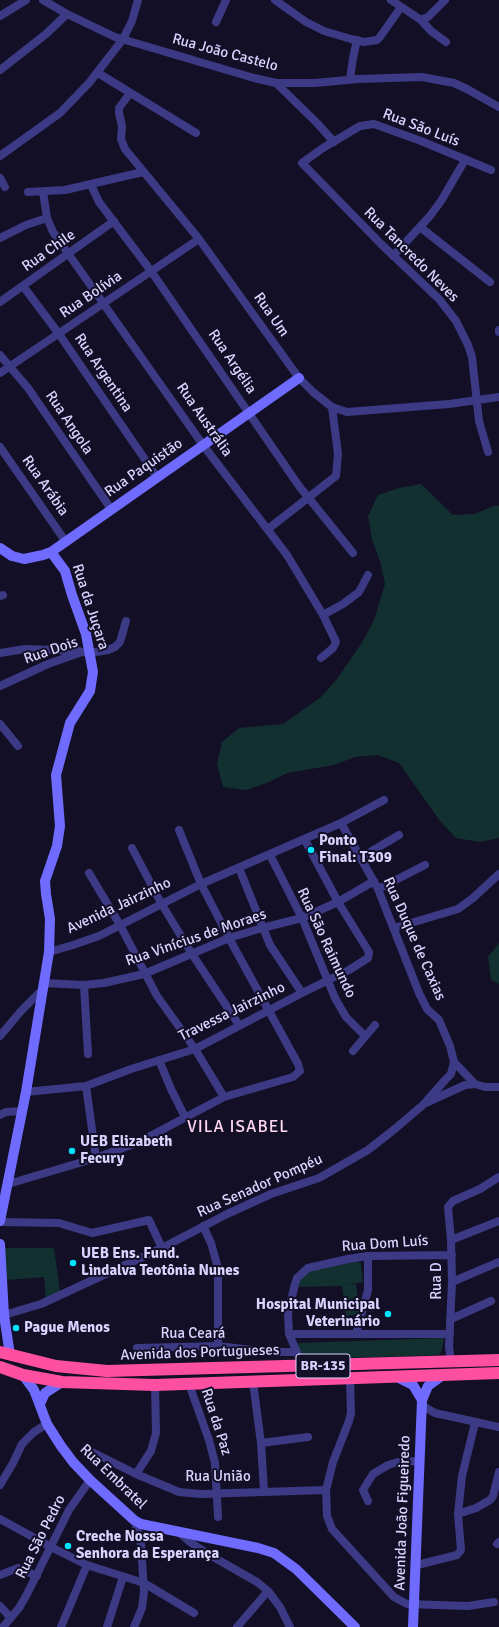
<!DOCTYPE html>
<meta charset="utf-8">
<style>
body{margin:0}
canvas{display:block;background:#130f26}
</style>
<canvas width="499" height="1627"></canvas>
<script>
const ctx = document.querySelector('canvas').getContext('2d');
ctx.lineJoin = 'round';
function fillPath(path, color) { ctx.fillStyle = color; ctx.fill(path, 'evenodd'); }
const toPath = rows => new Path2D(rows.map(r => 'M' + r).join(''));
function trace(path, color, width, dash) { ctx.strokeStyle = color; ctx.lineWidth = width; ctx.lineCap = dash ? 'butt' : 'round'; ctx.setLineDash(dash || []); ctx.stroke(path); }
function drawText(font, color, halo, rows, align = 'center') {
  ctx.font = font + ' Signika,sans-serif'; ctx.lineWidth = 4; ctx.setLineDash([]); ctx.textBaseline = 'middle'; ctx.strokeStyle = halo; ctx.fillStyle = color; for (const [text, x, y, turn = 0] of rows) {
    ctx.save(); ctx.translate(x, y); ctx.rotate((+turn || 0) * Math.PI / 180); ctx.textAlign = isNaN(turn) ? turn : align; if (halo) ctx.strokeText(text, 0, 0); ctx.fillText(text, 0, 0); ctx.restore();
  }
}
const green = toPath([
 [421,484,453,515,475,514,496,505,499,506,499,838,480,842,456,838,440,821,399,763,378,755,355,757,334,765,287,773,267,783,246,790,223,787,217,764,222,742,239,728,283,724,321,697,337,679,363,641,374,620,385,584,380,561,372,539,368,516,378,495,399,488],
 [499,943,499,984,491,980,488,957],
 [4,1248,54,1248,60,1292,46,1299,44,1277,6,1280],
 [357,1261,361,1264,363,1282,343,1286,356,1284,360,1314,346,1316,342,1286,296,1287,297,1282,307,1272],
 [443,1338,444,1339,441,1352,439,1355,310,1359,302,1354,297,1345,299,1343]
]);
const street = toPath([
 [43,0,67,14,115,37,254,78,276,83,315,83,358,79,422,77,454,83,467,89,499,107],
 [275,0,306,22,324,31,351,39,364,42,377,40,380,37,401,7],
 [391,0,421,20,428,17,445,0],
 [0,16,26,0],
 [421,20,431,31,446,42],
 [216,22,226,0],
 [0,70,46,34,67,14],
 [98,73,196,133],
 [350,79,353,58,357,40],
 [276,83,317,123,334,142],
 [130,93,119,108,119,113,122,126,121,139,125,149,199,239,299,378,313,392,332,407,347,412,449,404,499,397],
 [0,156,60,113,89,83,123,39,132,21,138,0],
 [0,178,5,187],
 [91,185,99,202,151,271,299,486,353,553],
 [28,192,65,190,143,172],
 [43,192,47,218,53,232,203,445,287,555,323,615,336,642,333,648,321,658],
 [420,227,490,282],
 [0,238,26,225,47,218],
 [393,256,430,216,441,201,465,160],
 [23,286,59,334,157,477],
 [0,302,114,221],
 [499,330,499,332],
 [0,355,28,388,111,509],
 [0,373,199,239],
 [0,447,66,542],
 [488,452,479,421,472,357,468,345,456,321,439,299,381,244,302,163,323,148,360,126,374,124,421,141,491,170],
 [268,529,336,476,338,454,332,407],
 [0,596,3,595],
 [323,615,343,604,359,592,368,575],
 [0,653,25,649,79,651],
 [0,686,48,664,82,652,90,653,108,650,115,647,120,642,126,621],
 [0,724,18,746],
 [341,823,378,889,419,993,427,1009,439,1020,450,1046,454,1062,475,1084],
 [132,848,161,903,192,954,239,1025],
 [270,855,302,918,335,998,346,1017,365,1036],
 [360,858,399,835],
 [239,868,270,945,302,993],
 [89,873,120,925,157,996,195,1049,224,1097],
 [378,889,425,865],
 [394,928,458,909,473,898,499,874],
 [49,952,73,945,99,936,201,884,341,823,384,800],
 [43,983,84,985,104,983,144,974,229,938,262,928,302,918,338,902,374,881],
 [84,985,88,1054],
 [0,1036,21,1011,42,990],
 [353,1051,375,1025],
 [159,1060,171,1089,185,1117],
 [86,1086,96,1158],
 [26,1092,86,1086,131,1069,195,1049,302,993,349,970,368,958,369,952,338,902,305,840],
 [428,1102,465,1085,475,1084,485,1087,499,1087],
 [0,1115,6,1112,21,1111],
 [8,1184,96,1158,139,1142,224,1097,286,1079,293,1077,300,1071,298,1064,229,938,201,884,179,830],
 [0,1222,59,1223,92,1233,149,1220,162,1248],
 [203,1226,211,1243,218,1268,218,1346],
 [451,1240,499,1221],
 [452,1282,499,1262],
 [4,1315,41,1304,162,1248,227,1214,271,1194,319,1178,368,1150,396,1128,424,1104,446,1079,451,1074,454,1062],
 [451,1319,491,1301],
 [289,1334,450,1334],
 [356,1334,368,1290,368,1256],
 [137,1348,218,1346,268,1352,296,1352],
 [451,1361,449,1347,452,1282,451,1240,448,1207,453,1201,480,1189,499,1177],
 [303,1366,289,1334,288,1313,295,1284,297,1278,308,1268,348,1259,368,1256,452,1255],
 [350,1378,351,1413,349,1421,333,1462,326,1490,327,1516,332,1529,394,1597,407,1604,468,1606,494,1602],
 [253,1382,261,1443,264,1491],
 [189,1384,209,1440,215,1463,218,1517],
 [421,1405,435,1413,499,1427],
 [261,1443,308,1437],
 [94,1453,136,1474,179,1492,200,1494,326,1490],
 [136,1474,151,1451,156,1433,155,1385],
 [0,1485,13,1463,22,1444,34,1432,47,1424],
 [368,1501,363,1490,373,1474,388,1465,398,1462,419,1461],
 [458,1514,476,1508,490,1500,493,1496,499,1472],
 [0,1519,51,1547,87,1565,144,1583,194,1613],
 [134,1520,139,1534,141,1544,144,1592,142,1608,134,1627],
 [180,1533,190,1542,208,1554,257,1582,268,1591,280,1607,290,1627],
 [497,1544,499,1542],
 [417,1565,457,1555,461,1550,458,1514,462,1476,475,1423],
 [0,1575,18,1568,37,1576],
 [0,1606,11,1618],
 [3,1627,19,1608,26,1596,69,1510,90,1480],
 [61,1627,87,1565],
 [107,1627,123,1577],
 [237,1627,268,1591]
]);
const secondary = toPath([
 [0,548,12,556,24,559,43,555,51,552,299,378],
 [0,1221,26,1092,49,952,50,919,46,894,45,881,57,846,60,826,56,775,70,723,90,691,93,672,86,634,72,595,65,571,51,552],
 [0,1244,4,1315,10,1355],
 [23,1375,34,1390,47,1424,61,1446,73,1462,90,1480,134,1520,141,1524,258,1548,274,1553,296,1569,355,1627],
 [397,1377,413,1385,422,1400],
 [40,1404,45,1393,62,1382],
 [413,1627,422,1400,428,1386,443,1375]
]);
const highway = toPath([
 [0,1352,56,1366,107,1371,499,1360],
 [0,1367,23,1375,62,1382,155,1385,499,1373]
]);
const markers = [
 [311,850,4,"#00e5ff"],
 [72,1151,4,"#00e5ff"],
 [73,1263,4,"#00e5ff"],
 [388,1314,4,"#00e5ff"],
 [16,1328,4,"#00e5ff"],
 [68,1546,4,"#00e5ff"]
];
const shields = [
 [323,1366,54]
];
const shieldNames = [
 ["BR-135",323,1366]
];
const streetNames = [
 ["Rua João Castelo",225,53,15],
 ["Rua São Luís",421,128,21],
 ["Rua Chile",49,251,-35],
 ["Rua Tancredo Neves",411,255,45],
 ["Rua Bolívia",91,295,-34],
 ["Rua Um",271,315,55],
 ["Rua Argélia",232,362,56],
 ["Rua Argentina",103,373,56],
 ["Rua Austrália",204,420,55],
 ["Rua Angola",69,423,56],
 ["Rua Paquistão",144,468,-35],
 ["Rua Arábia",45,486,55],
 ["Rua da Juçara",90,607,72],
 ["Rua Dois",51,651,-19],
 ["Avenida Jairzinho",119,906,-25],
 ["Rua Vinícius de Moraes",196,938,-19],
 ["Rua Duque de Caxias",414,939,66],
 ["Rua São Raimundo",326,943,65],
 ["Travessa Jairzinho",232,1012,-26],
 ["Rua Senador Pompéu",260,1186,-24],
 ["Rua Dom Luís",385,1244,-4],
 ["Rua D",437,1281,-90],
 ["Rua Ceará",193,1334],
 ["Avenida dos Portugueses",200,1353,-2],
 ["Rua da Paz",216,1422,72],
 ["Rua Embratel",113,1477,44],
 ["Rua União",218,1477],
 ["Avenida João Figueiredo",403,1513,-88],
 ["Rua São Pedro",41,1537,-63]
];
const poiNames = [
 ["Ponto",319,841],
 ["Final: T309",319,858],
 ["UEB Elizabeth",80,1142],
 ["Fecury",80,1159],
 ["UEB Ens. Fund.",81,1254],
 ["Lindalva Teotônia Nunes",81,1271],
 ["Hospital Municipal",380,1305,"right"],
 ["Veterinário",380,1322,"right"],
 ["Pague Menos",24,1328],
 ["Creche Nossa",76,1537],
 ["Senhora da Esperança",76,1554]
];
const quarterNames = [
 ["VILA ISABEL",238,1128]
];
fillPath(green, '#12302f');
trace(street, '#3d3a85', 8);
trace(secondary, '#6f6bff', 10);
trace(highway, '#ff4fa3', 12);
for (const [x, y, r, color] of markers) { const dot = new Path2D(); dot.arc(x, y, r, 0, 2 * Math.PI); ctx.fillStyle = color; ctx.fill(dot); trace(dot, '#130f26', 1.5); }
for (const [x, y, w] of shields) { const box = new Path2D(); box.roundRect(x - w / 2, y - 12, w, 24, 3); ctx.fillStyle = '#130f26'; ctx.fill(box); trace(box, '#d9d4ff', 1); }
drawText('bold 14px', '#d9d4ff', null, shieldNames);
drawText('15px', '#d9d4ff', '#130f26', streetNames);
drawText('bold 15px', '#d9d4ff', '#130f26', poiNames, 'left');
ctx.letterSpacing = '1px';
drawText('17px', '#ffd6f0', '#130f26', quarterNames);
ctx.letterSpacing = '0px';
</script>
